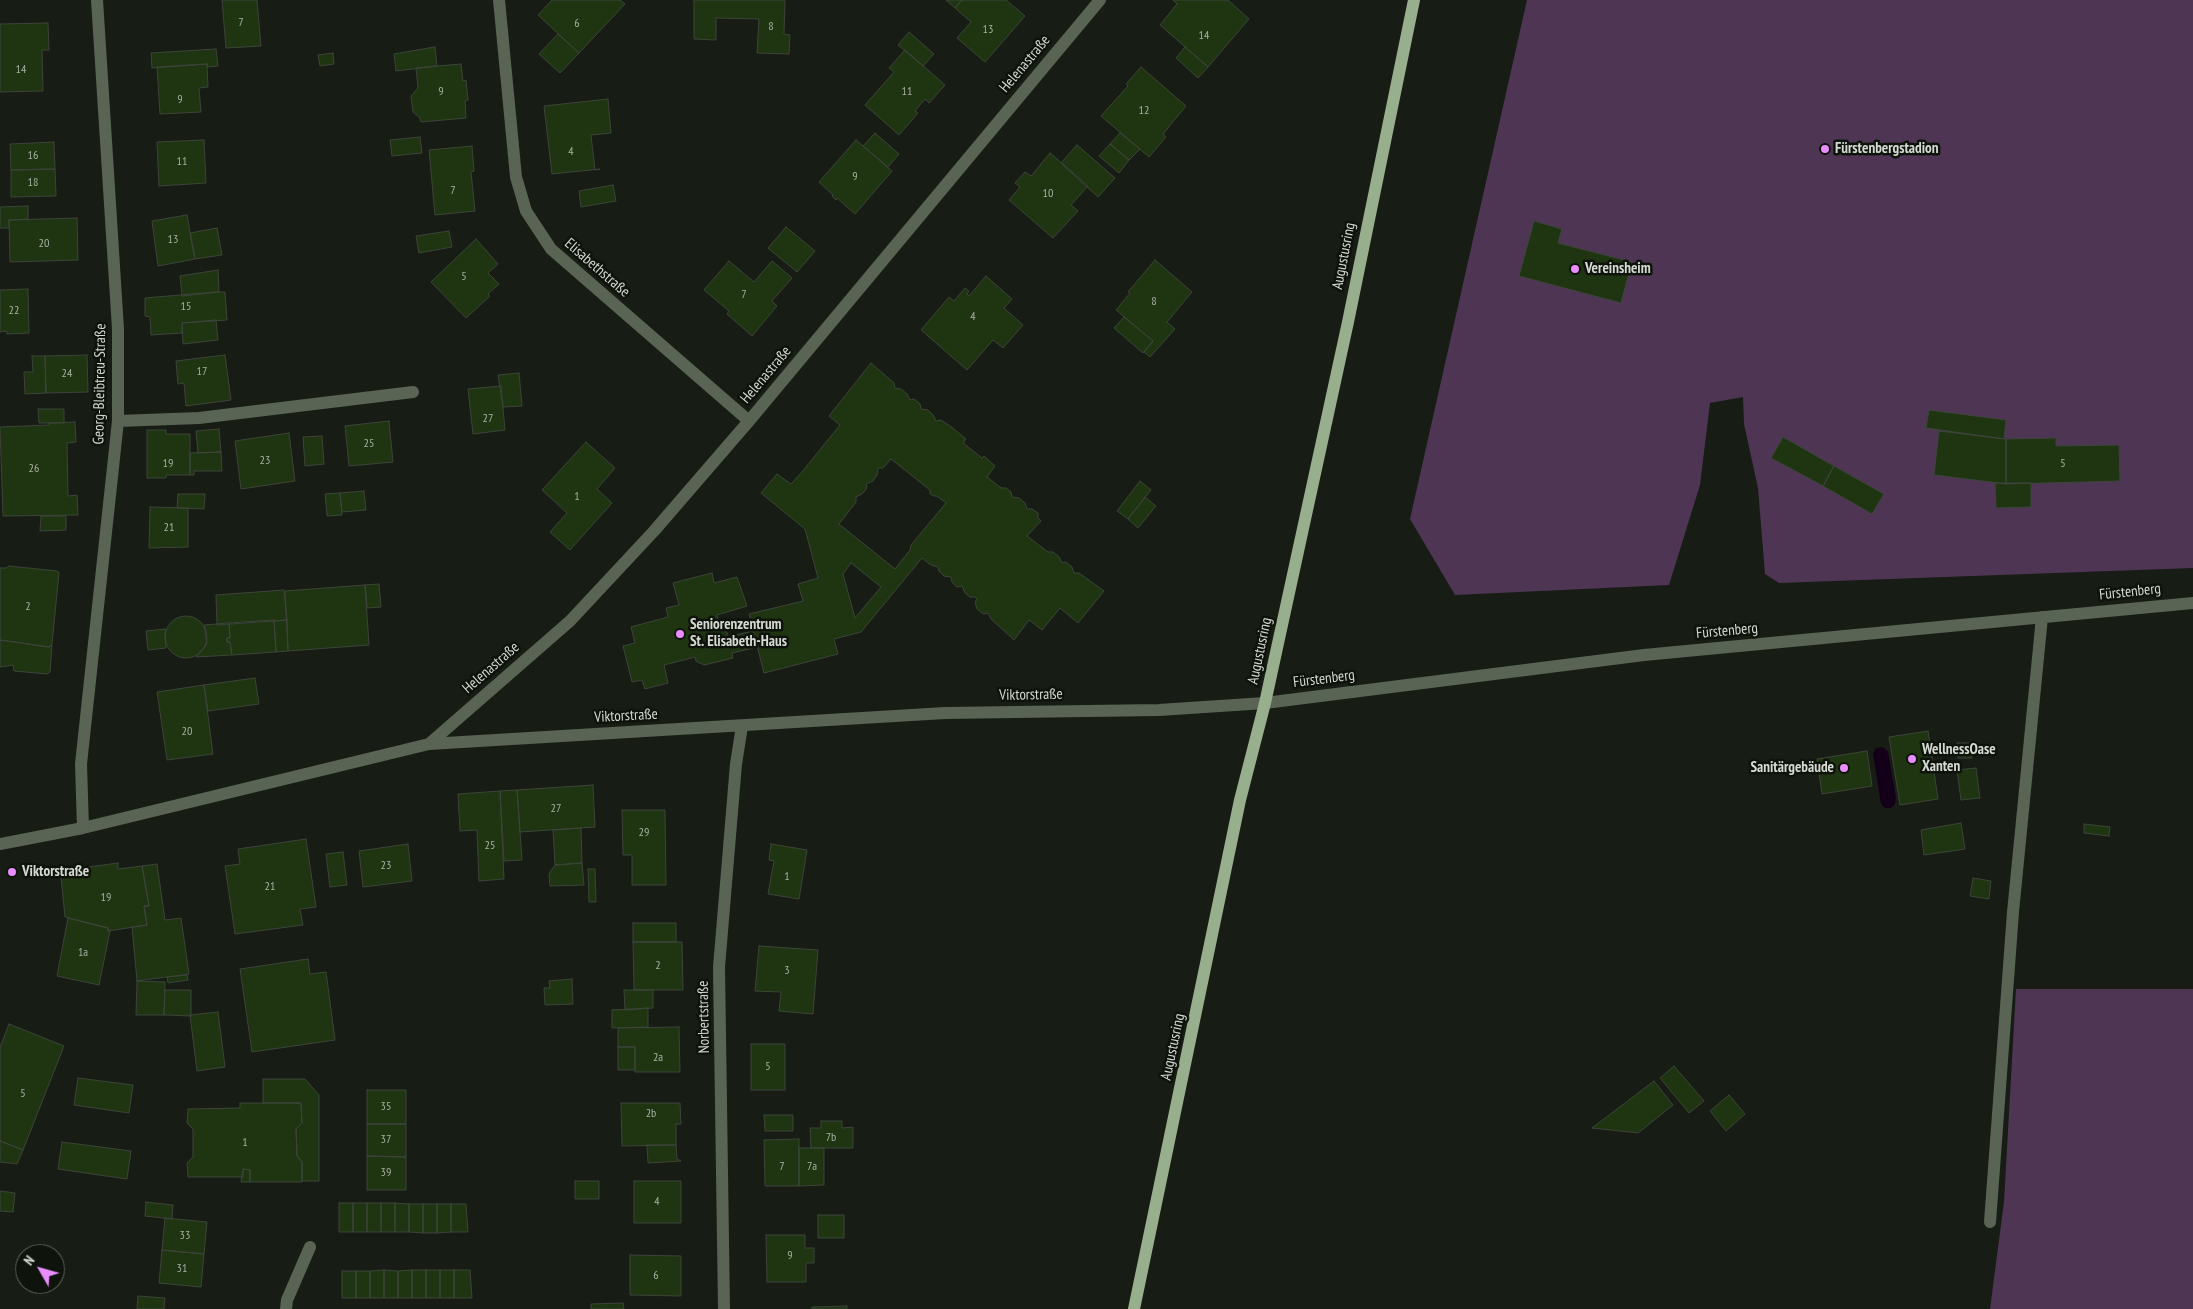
<!DOCTYPE html>
<meta charset="utf-8">
<style>
body{margin:0}
#map{position:relative;width:2193px;height:1309px;overflow:hidden;background:#171d14;font-family:"PT Sans Narrow",sans-serif}
canvas{display:block}
.north{position:absolute;left:15px;top:1244px;width:50px;height:50px;box-sizing:border-box;background:#0e140b;border:1px solid #5d635b;border-radius:50%;rotate:308deg;font-size:14px;font-weight:700;line-height:20px;text-align:center;color:#d4d9d2}
.north::after{content:'';display:block;margin:auto;width:18px;height:22px;background:#e98dfe;clip-path:polygon(50% 0,100% 100%,50% 72%,0 100%)}
</style>
<div id="map">
<canvas width="2193" height="1309"></canvas>
<div class="north">N</div>
</div>
<script>
const ctx = document.querySelector('canvas').getContext('2d');
ctx.lineJoin = 'round';
function fillPath(path, color) { ctx.fillStyle = color; ctx.fill(path, 'evenodd'); }
const toPath = rows => new Path2D(rows.map(r => 'M' + r).join(''));
function trace(path, color, width, dash) { ctx.strokeStyle = color; ctx.lineWidth = width; ctx.lineCap = dash ? 'butt' : 'round'; ctx.setLineDash(dash || []); ctx.stroke(path); }
function drawText(font, color, halo, rows, align = 'center') {
  ctx.font = font + ' "PT Sans Narrow",sans-serif'; ctx.lineWidth = 5; ctx.setLineDash([]); ctx.textBaseline = 'middle'; ctx.strokeStyle = halo; ctx.fillStyle = color; for (const [text, x, y, turn = 0] of rows) {
    ctx.save(); ctx.translate(x, y); ctx.rotate((+turn || 0) * Math.PI / 180); ctx.textAlign = isNaN(turn) ? turn : align; if (halo) ctx.strokeText(text, 0, 0); ctx.fillText(text, 0, 0); ctx.restore();
  }
}
const green = toPath([
 [1527,0,2193,0,2193,568,1779,583,1765,574,1758,488,1744,424,1743,397,1710,403,1700,485,1669,585,1455,595,1410,519],
 [2016,989,2193,989,2193,1309,1990,1309,2004,1202]
]);
const water = toPath([
 [1880,747,1884,748,1888,752,1896,797,1895,804,1891,808,1885,808,1881,804,1873,754,1875,749]
]);
const building = toPath([
 [222,0,257,0,261,46,226,48,222,0],
 [552,0,620,0,625,4,579,53,538,15,552,0],
 [694,0,785,0,784,34,790,35,789,54,757,53,759,19,716,18,716,40,694,39,694,0],
 [946,0,962,0,955,8,946,0],
 [962,0,1006,0,1025,16,985,62,957,38,971,22,955,8,962,0],
 [1228,0,1249,19,1208,67,1160,25,1177,4,1173,0,1228,0],
 [48,23,49,50,42,50,43,91,0,92,0,24,48,23],
 [909,32,934,54,923,66,898,45,909,32],
 [558,34,579,53,560,73,539,54,558,34],
 [435,47,437,66,396,71,394,54,435,47],
 [1185,47,1208,67,1198,78,1176,58,1185,47],
 [216,49,218,66,207,67,207,64,152,68,151,53,216,49],
 [905,50,945,85,929,103,925,99,915,111,918,113,899,135,865,105,894,72,889,68,905,50],
 [333,53,334,64,320,66,318,55,333,53],
 [207,64,208,87,199,88,201,112,160,114,157,67,207,64],
 [461,64,463,81,466,80,468,100,465,101,466,118,421,122,420,118,413,112,411,96,418,88,416,68,461,64],
 [1141,67,1186,106,1163,134,1166,137,1149,157,1101,116,1128,86,1126,84,1141,67],
 [608,99,611,133,591,135,595,170,600,169,552,174,544,106,608,99],
 [875,133,899,154,888,167,863,146,875,133],
 [1120,133,1140,149,1129,160,1110,144,1120,133],
 [420,137,422,153,392,156,390,140,420,137],
 [204,140,206,183,159,186,157,142,204,140],
 [856,140,892,171,855,214,837,198,836,200,832,196,833,195,819,182,856,140],
 [54,142,55,169,11,170,10,144,54,142],
 [1110,144,1129,160,1119,173,1099,156,1110,144],
 [1077,145,1115,178,1098,197,1061,163,1077,145],
 [472,146,474,171,471,172,475,211,435,215,429,150,472,146],
 [1050,153,1088,186,1071,205,1078,211,1053,238,1009,200,1020,187,1015,183,1025,172,1031,176,1050,153],
 [55,169,56,196,11,197,11,170,55,169],
 [613,185,616,201,581,207,579,191,613,185],
 [28,206,28,219,9,220,9,228,0,228,0,207,28,206],
 [187,215,195,259,158,266,152,221,187,215],
 [77,218,78,260,10,262,9,220,77,218],
 [1534,221,1562,229,1558,243,1632,262,1621,303,1519,276,1534,221],
 [786,227,815,251,797,272,768,248,786,227],
 [217,228,222,255,195,259,190,233,217,228],
 [449,231,452,247,419,253,416,236,449,231],
 [476,239,498,264,488,273,499,284,488,294,490,296,466,318,431,282,476,239],
 [1155,260,1192,292,1167,322,1175,329,1150,357,1144,352,1153,341,1116,310,1130,293,1128,292,1155,260],
 [729,261,754,282,772,261,792,278,772,301,777,306,752,336,727,314,729,311,704,290,729,261],
 [218,270,219,292,182,296,180,276,218,270],
 [986,276,1012,299,1004,308,1023,325,1003,348,993,340,967,370,921,330,949,297,954,301,965,288,969,291,967,294,969,296,986,276],
 [28,289,29,333,7,334,7,331,0,332,0,290,28,289],
 [215,292,225,292,227,320,182,323,182,333,151,335,150,317,145,316,145,298,215,292],
 [1124,317,1153,341,1143,353,1114,328,1124,317],
 [216,320,218,340,183,344,182,323,216,320],
 [87,355,88,392,46,393,45,356,87,355],
 [225,355,231,400,186,406,184,383,178,384,176,361,225,355],
 [32,356,45,356,46,393,25,394,24,372,33,372,32,356],
 [871,363,894,383,895,388,901,389,907,394,910,400,914,399,920,404,921,409,928,410,933,415,936,421,941,420,950,426,966,439,963,443,982,458,984,456,995,466,987,477,1001,488,1006,488,1011,492,1012,497,1019,498,1025,503,1027,509,1032,509,1038,513,1038,518,1041,521,1027,536,1048,552,1053,552,1059,557,1062,563,1066,562,1072,567,1074,573,1079,573,1104,591,1078,623,1060,608,1042,630,1029,620,1014,640,991,619,988,613,983,614,977,609,975,602,977,599,975,597,970,597,965,593,962,586,957,587,952,582,951,577,944,576,939,571,938,567,931,565,922,558,861,632,834,639,838,654,764,673,749,614,803,601,798,584,818,578,805,529,761,493,777,474,791,484,802,472,840,425,829,416,871,363],
 [891,459,930,490,930,494,934,496,937,496,946,503,911,545,910,550,895,569,839,524,856,502,856,497,862,494,867,488,866,484,873,481,877,475,878,468,883,468,891,459],
 [851,563,881,587,855,618,843,574,851,563],
 [519,373,522,406,503,407,498,375,519,373],
 [501,386,505,430,473,434,468,389,501,386],
 [38,409,64,409,64,423,39,423,38,409],
 [1929,410,2006,420,2004,439,1926,428,1929,410],
 [389,421,393,462,349,466,345,426,389,421],
 [75,422,76,442,67,443,68,496,77,495,78,515,3,516,0,427,49,425,49,423,75,422],
 [219,429,221,452,198,453,196,431,219,429],
 [147,430,166,430,166,434,190,434,190,475,166,475,166,478,147,478,147,430],
 [1939,431,2006,439,2006,484,1934,475,1939,431],
 [289,433,295,481,241,489,235,441,289,433],
 [322,436,324,464,305,466,303,437,322,436],
 [1783,437,1834,466,1823,486,1771,458,1783,437],
 [2056,438,2056,446,2119,445,2120,481,2006,484,2006,439,2056,438],
 [586,442,615,468,597,489,612,503,570,550,550,532,567,513,542,490,586,442],
 [221,452,222,471,194,471,194,475,190,475,190,453,221,452],
 [1834,466,1884,494,1872,514,1823,486,1834,466],
 [1140,481,1151,490,1128,519,1117,511,1140,481],
 [1995,483,2031,483,2031,507,1996,508,1995,483],
 [364,491,366,510,342,512,340,493,364,491],
 [340,493,342,515,327,516,325,494,340,493],
 [178,494,205,494,204,509,177,508,178,494],
 [1145,497,1156,506,1138,528,1128,519,1145,497],
 [150,507,188,508,188,547,149,548,150,507],
 [41,516,66,516,66,530,40,531,41,516],
 [9,566,57,571,59,573,52,644,49,647,0,640,0,568,6,568,9,566],
 [712,573,714,583,737,577,747,606,717,615,719,626,725,625,728,637,753,631,758,647,732,653,733,658,704,665,696,661,695,657,664,665,668,683,645,689,642,680,632,682,623,646,635,643,631,627,668,617,666,608,679,605,673,583,712,573],
 [379,584,381,607,367,608,365,585,379,584],
 [365,585,369,645,288,651,285,591,365,585],
 [284,590,287,620,217,625,216,595,284,590],
 '165 637a21 21 0 1 1 42 0a21 21 0 1 1-42 0Z',
 [274,620,276,652,232,655,230,642,227,642,227,638,230,638,229,623,274,620],
 [287,620,288,651,276,652,274,621,287,620],
 [229,623,230,638,227,638,227,642,230,642,232,655,196,657,207,644,204,625,229,623],
 [165,629,166,648,148,650,146,631,165,629],
 [0,640,49,647,52,645,50,672,47,674,14,671,13,665,0,667,0,640],
 [255,678,259,704,208,711,204,685,255,678],
 [204,685,213,754,167,760,157,692,204,685],
 [1928,731,1938,799,1900,805,1889,737,1928,731],
 [1957,743,1971,743,1972,758,1958,758,1957,743],
 [1867,751,1872,786,1822,794,1817,759,1867,751],
 [1976,768,1980,798,1961,800,1957,770,1976,768],
 [593,785,595,827,520,832,517,790,593,785],
 [517,790,522,860,504,861,500,791,517,790],
 [500,791,504,879,479,881,477,830,460,831,458,794,500,791],
 [622,810,665,810,666,885,632,885,632,855,623,855,622,810],
 [1961,823,1965,849,1924,855,1921,830,1961,823],
 [2084,824,2110,827,2109,836,2084,833,2084,824],
 [581,828,582,863,555,865,553,830,581,828],
 [306,839,316,907,300,909,303,925,235,934,225,866,240,864,238,849,306,839],
 [408,844,412,881,363,887,359,851,408,844],
 [771,844,807,850,799,899,768,894,774,861,769,860,771,844],
 [343,852,347,885,330,887,326,854,343,852],
 [118,863,118,869,142,866,149,906,144,906,147,925,108,931,108,928,65,917,61,877,82,874,81,868,118,863],
 [582,863,584,885,550,886,549,874,555,865,582,863],
 [157,864,165,920,181,918,189,974,137,981,132,927,147,925,144,906,149,906,142,866,157,864],
 [588,869,595,869,596,902,589,902,588,869],
 [1973,878,1991,881,1989,899,1970,896,1973,878],
 [68,918,108,928,108,931,110,931,99,985,57,976,68,918],
 [633,923,676,923,676,942,633,942,633,923],
 [633,942,682,942,683,990,634,990,633,942],
 [759,946,818,950,813,1014,779,1011,781,992,755,991,759,946],
 [308,959,310,974,326,972,335,1040,252,1052,240,969,308,959],
 [187,975,188,980,168,983,167,977,187,975],
 [572,979,573,1004,545,1005,544,988,550,988,549,981,572,979],
 [137,981,165,982,164,1015,136,1015,137,981],
 [165,990,191,990,191,1016,164,1015,165,990],
 [624,990,653,990,653,1008,625,1010,624,990],
 [648,1008,648,1027,612,1028,612,1010,648,1008],
 [218,1012,225,1067,197,1071,190,1015,218,1012],
 [9,1024,64,1046,23,1150,0,1141,0,1047,9,1024],
 [679,1027,680,1072,635,1072,635,1047,618,1047,618,1028,679,1027],
 [751,1044,785,1044,785,1090,751,1090,751,1044],
 [618,1047,635,1047,635,1070,618,1070,618,1047],
 [1674,1066,1704,1101,1689,1113,1660,1078,1674,1066],
 [78,1078,133,1085,129,1113,74,1105,78,1078],
 [263,1079,305,1079,319,1095,319,1181,302,1181,302,1162,297,1156,296,1129,302,1123,301,1103,263,1103,263,1079],
 [1654,1081,1673,1105,1638,1133,1592,1128,1654,1081],
 [367,1090,406,1090,406,1124,367,1124,367,1090],
 [1729,1095,1745,1114,1726,1131,1710,1111,1729,1095],
 [240,1103,301,1103,302,1123,296,1129,297,1156,302,1162,302,1182,250,1182,250,1170,243,1169,243,1177,188,1177,187,1163,193,1157,193,1129,187,1123,188,1109,240,1108,240,1103],
 [621,1103,680,1103,681,1124,676,1124,676,1145,622,1146,621,1103],
 [764,1115,793,1115,793,1131,765,1131,764,1115],
 [821,1121,842,1121,842,1128,853,1127,853,1148,811,1148,810,1128,821,1128,821,1121],
 [367,1124,406,1124,406,1157,367,1156,367,1124],
 [799,1139,799,1186,765,1186,764,1140,799,1139],
 [0,1141,23,1150,17,1164,0,1162,0,1141],
 [62,1142,131,1151,127,1179,58,1169,62,1142],
 [647,1145,676,1145,677,1159,681,1161,648,1163,647,1145],
 [799,1148,824,1148,824,1185,799,1186,799,1148],
 [367,1156,406,1157,406,1190,367,1190,367,1156],
 [243,1169,250,1170,250,1182,241,1182,243,1169],
 [575,1181,599,1181,599,1199,575,1199,575,1181],
 [634,1181,681,1181,681,1223,634,1223,634,1181],
 [0,1191,15,1193,13,1212,0,1211,0,1191],
 [146,1202,173,1205,172,1219,145,1216,146,1202],
 [339,1203,353,1203,353,1232,339,1232,339,1203],
 [353,1203,367,1203,367,1232,353,1232,353,1203],
 [367,1203,381,1203,381,1232,367,1232,367,1203],
 [381,1203,395,1203,395,1232,381,1232,381,1203],
 [395,1203,409,1204,409,1232,395,1232,395,1203],
 [409,1204,423,1204,423,1233,409,1232,409,1204],
 [423,1204,437,1204,437,1233,423,1233,423,1204],
 [437,1204,451,1204,451,1232,437,1233,437,1204],
 [451,1204,466,1204,468,1232,451,1232,451,1204],
 [818,1215,844,1215,844,1238,818,1238,818,1215],
 [165,1218,207,1222,204,1254,162,1250,165,1218],
 [766,1235,805,1235,805,1248,814,1248,814,1263,806,1263,806,1282,767,1282,766,1235],
 [162,1250,204,1254,201,1287,159,1283,162,1250],
 [630,1255,681,1256,681,1296,630,1295,630,1255],
 [384,1270,398,1271,398,1298,384,1298,384,1270],
 [384,1270,384,1298,370,1298,370,1271,384,1270],
 [412,1270,426,1270,426,1298,412,1298,412,1270],
 [412,1270,412,1298,398,1298,398,1271,412,1270],
 [426,1270,440,1270,440,1298,426,1298,426,1270],
 [440,1270,454,1270,454,1298,440,1298,440,1270],
 [454,1270,470,1270,472,1298,454,1298,454,1270],
 [342,1271,356,1271,356,1298,342,1298,342,1271],
 [356,1271,370,1271,370,1298,356,1298,356,1271],
 [138,1296,165,1298,164,1309,137,1309,138,1296],
 [623,1303,624,1309,591,1309,591,1304,623,1303],
 [847,1306,847,1309,812,1309,812,1307,847,1306]
]);
const minor = toPath([
 [499,0,516,177,526,211,551,249,749,421],
 [118,421,199,418,413,392],
 [429,744,570,621,654,531,749,421,1100,0],
 [83,828,81,764,118,421,118,329,97,0],
 [0,844,83,828,429,744,945,713,1159,710,1265,703,1644,655,2193,603],
 [1990,1222,2013,912,2042,617],
 [286,1309,287,1300,310,1247],
 [724,1309,719,967,736,764,742,726]
]);
const major = toPath([
 [1134,1309,1240,800,1265,703,1348,322,1414,0]
]);
const markers = [
 [1825,149,5,"#e98dfe"],
 [1575,269,5,"#e98dfe"],
 [680,634,5,"#e98dfe"],
 [1912,759,5,"#e98dfe"],
 [1844,768,5,"#e98dfe"],
 [12,872,5,"#e98dfe"]
];
const numberNames = [
 ["7",241,23],
 ["6",577,24],
 ["8",771,27],
 ["13",988,30],
 ["14",1204,36],
 ["14",21,70],
 ["9",441,92],
 ["11",907,92],
 ["9",180,100],
 ["12",1144,111],
 ["4",571,152],
 ["16",33,156],
 ["11",182,162],
 ["9",855,177],
 ["18",33,183],
 ["7",453,191],
 ["10",1048,194],
 ["13",173,240],
 ["20",44,244],
 ["5",464,277],
 ["7",744,295],
 ["8",1154,302],
 ["15",186,307],
 ["22",14,311],
 ["4",973,317],
 ["17",202,372],
 ["24",67,374],
 ["27",488,419],
 ["25",369,444],
 ["23",265,461],
 ["19",168,464],
 ["5",2063,464],
 ["26",34,469],
 ["1",577,497],
 ["21",169,528],
 ["2",28,607],
 ["20",187,732],
 ["27",556,809],
 ["29",644,833],
 ["25",490,846],
 ["23",386,866],
 ["1",787,877],
 ["21",270,887],
 ["19",106,898],
 ["1a",83,953],
 ["2",658,966],
 ["3",787,971],
 ["2a",658,1058],
 ["5",768,1067],
 ["5",23,1094],
 ["35",386,1107],
 ["2b",651,1114],
 ["7b",831,1138],
 ["37",386,1140],
 ["1",245,1143],
 ["7",782,1167],
 ["7a",812,1167],
 ["39",386,1173],
 ["4",657,1202],
 ["33",185,1236],
 ["9",790,1256],
 ["31",182,1269],
 ["6",656,1276]
];
const streetNames = [
 ["Helenastraße",1025,64,-50],
 ["Augustusring",1344,256,-79],
 ["Elisabethstraße",597,268,41],
 ["Helenastraße",766,375,-50],
 ["Georg-Bleibtreu-Straße",100,384,-89],
 ["Fürstenberg",2130,592,-6],
 ["Fürstenberg",1727,631,-5],
 ["Augustusring",1260,651,-78],
 ["Helenastraße",491,668,-41],
 ["Fürstenberg",1324,679,-7],
 ["Viktorstraße",1031,695,-1],
 ["Viktorstraße",626,716,-3],
 ["Norbertstraße",704,1017,-91],
 ["Augustusring",1173,1047,-78]
];
const poiNames = [
 ["Fürstenbergstadion",1835,149],
 ["Vereinsheim",1585,269],
 ["Seniorenzentrum",690,625],
 ["St. Elisabeth-Haus",690,642],
 ["WellnessOase",1922,750],
 ["Xanten",1922,767],
 ["Sanitärgebäude",1834,768,"right"],
 ["Viktorstraße",22,872]
];
fillPath(green, '#4e3554');
fillPath(water, '#130018');
fillPath(building, '#1f3512');
trace(building, '#3d443a', 1);
trace(minor, '#596454', 12);
trace(major, '#98af8d', 12);
for (const [x, y, r, color] of markers) { const dot = new Path2D(); dot.arc(x, y, r, 0, 2 * Math.PI); ctx.fillStyle = color; ctx.fill(dot); trace(dot, '#0e140b', 2); }
drawText('12px', '#a7b0a2', null, numberNames);
drawText('15px', '#d4d9d2', '#0e140b', streetNames);
drawText('bold 15px', '#d4d9d2', '#0e140b', poiNames, 'left');
</script>
